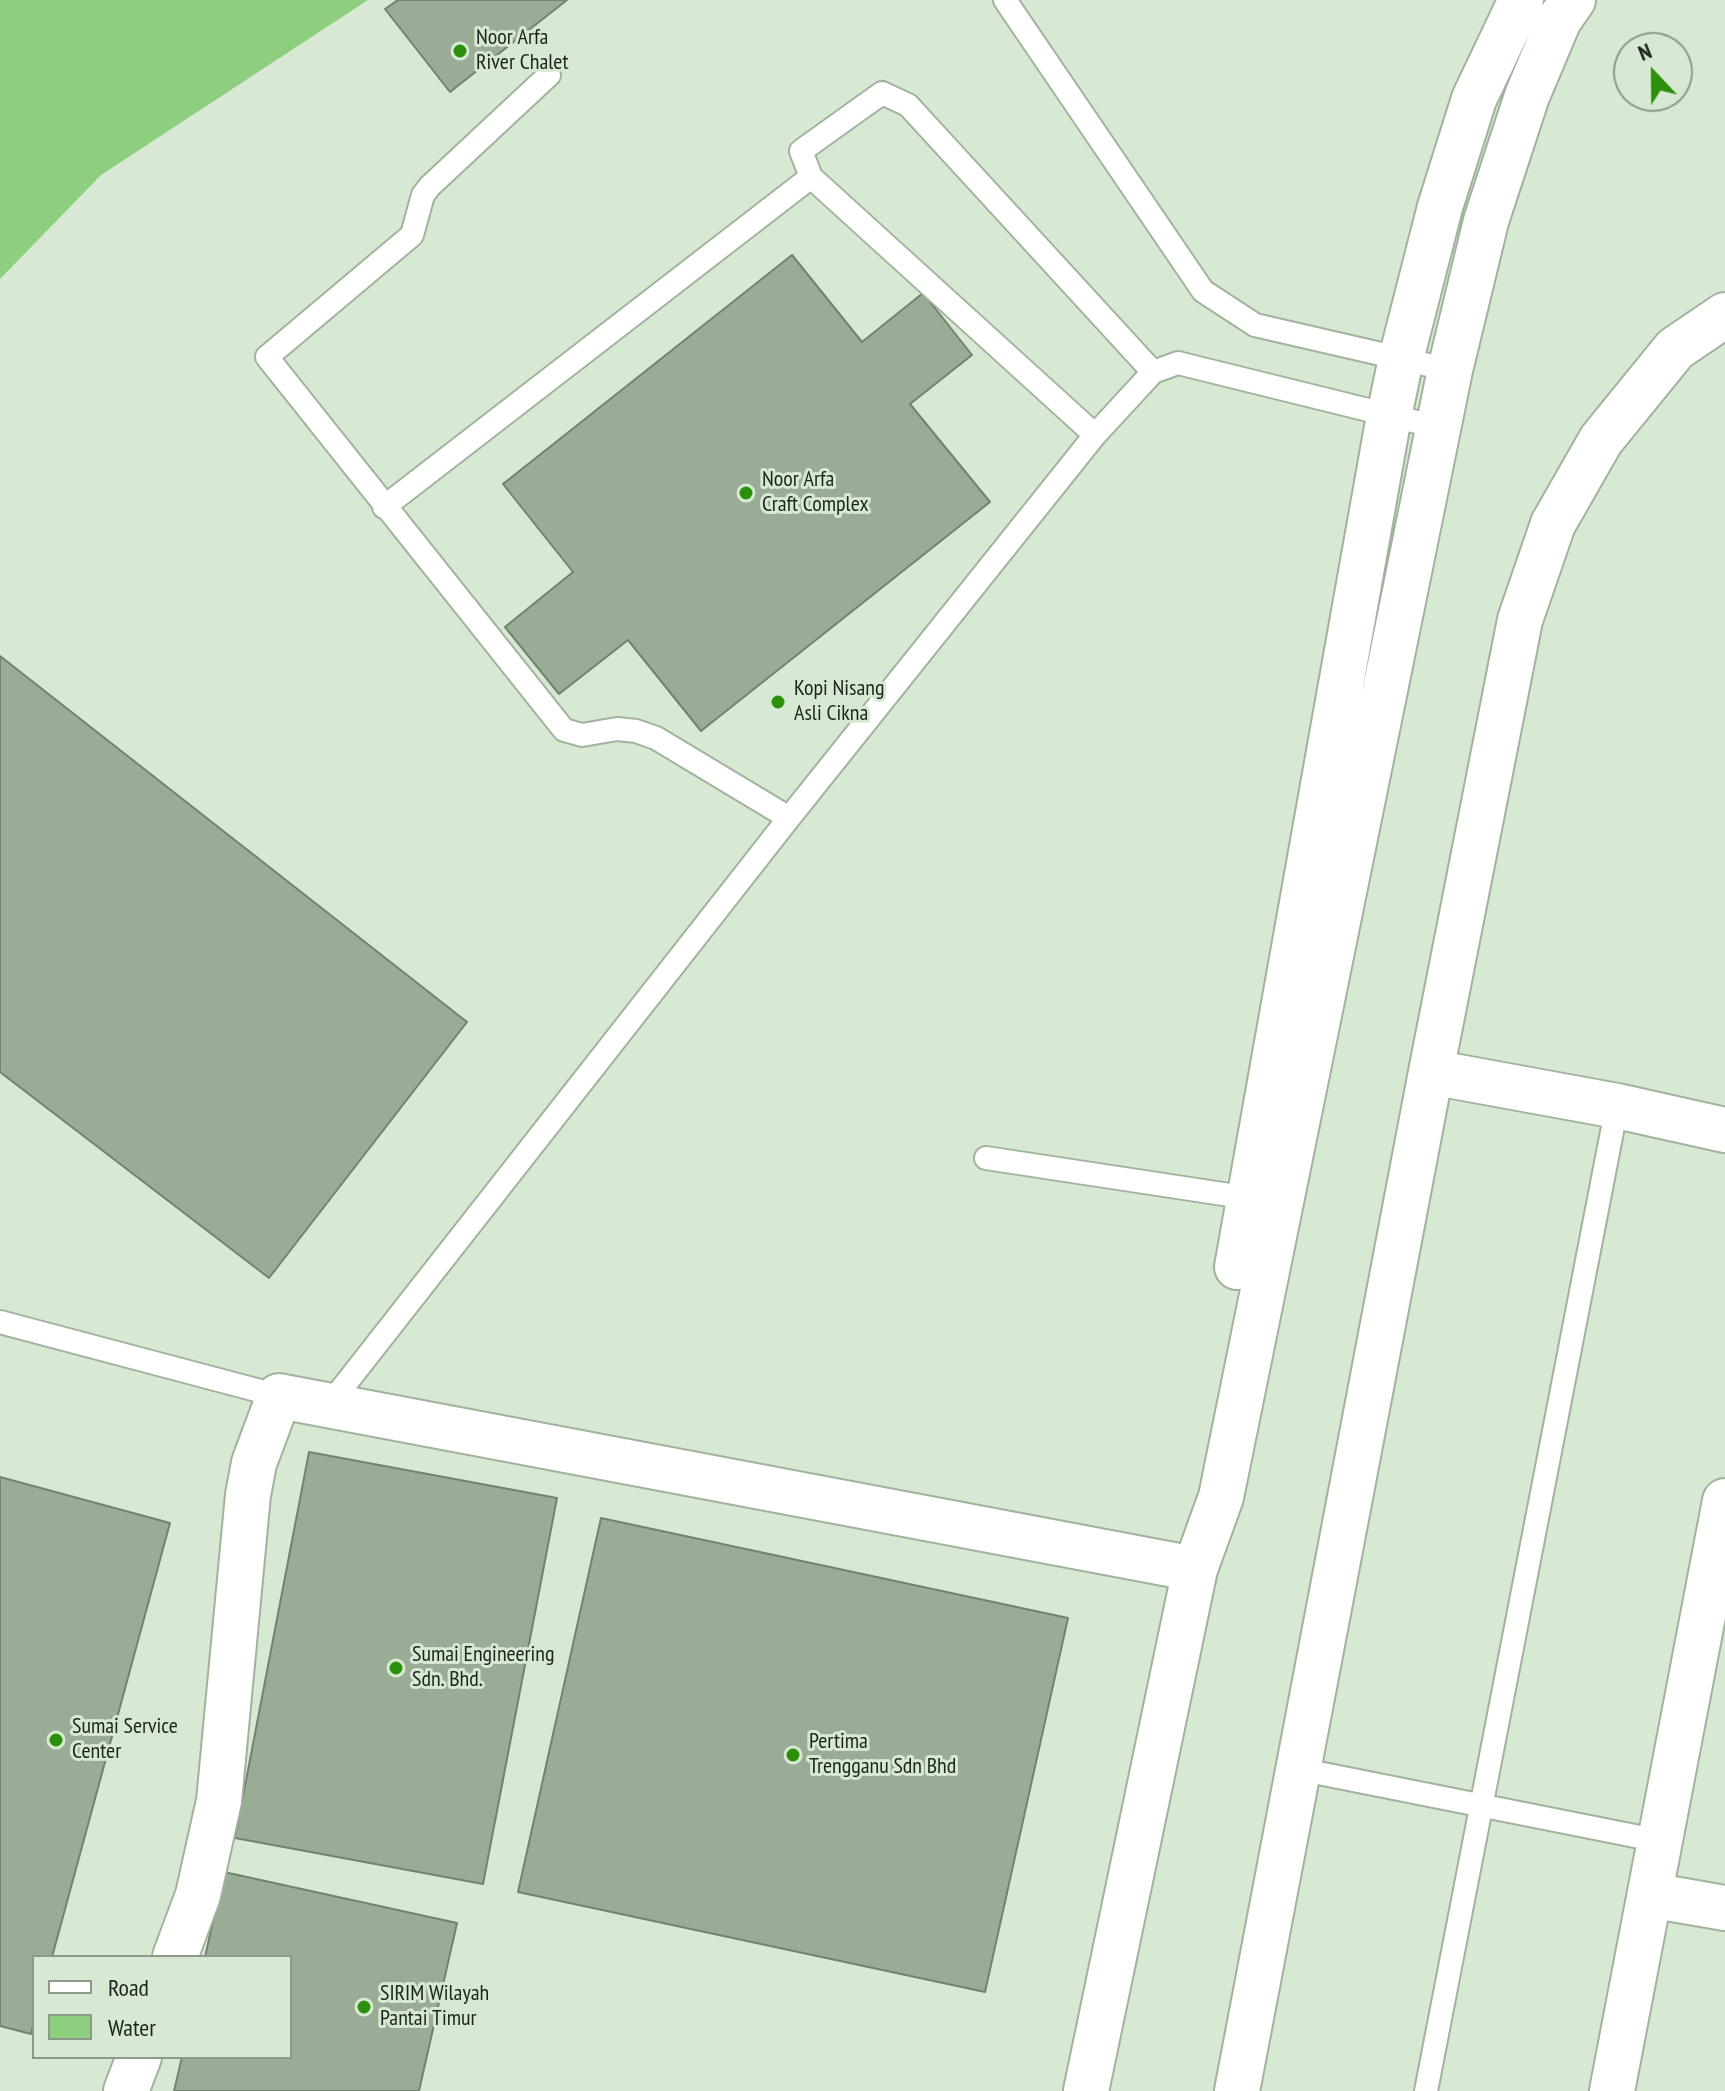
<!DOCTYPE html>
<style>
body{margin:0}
#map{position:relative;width:1725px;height:2091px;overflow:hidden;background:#d7e9d3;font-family:"PT Sans Narrow",sans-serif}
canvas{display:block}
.legend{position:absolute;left:32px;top:1955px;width:260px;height:104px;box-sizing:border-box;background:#d7e9d3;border:2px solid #8d9a8a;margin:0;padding:10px 14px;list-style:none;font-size:24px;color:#1e241c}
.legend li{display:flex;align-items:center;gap:16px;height:40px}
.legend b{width:40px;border:2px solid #8d9a8a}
.north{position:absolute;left:1613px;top:32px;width:80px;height:80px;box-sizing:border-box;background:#d7e9d3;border:2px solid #8d9a8a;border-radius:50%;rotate:338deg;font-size:22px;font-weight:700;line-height:32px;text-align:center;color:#1e241c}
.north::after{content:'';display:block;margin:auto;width:28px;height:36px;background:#2d900c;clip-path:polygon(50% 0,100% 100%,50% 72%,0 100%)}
</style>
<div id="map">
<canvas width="1725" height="2091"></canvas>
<ul class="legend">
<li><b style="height:10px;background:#fff"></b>Road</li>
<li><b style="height:22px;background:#8dce7f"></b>Water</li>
</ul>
<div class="north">N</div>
</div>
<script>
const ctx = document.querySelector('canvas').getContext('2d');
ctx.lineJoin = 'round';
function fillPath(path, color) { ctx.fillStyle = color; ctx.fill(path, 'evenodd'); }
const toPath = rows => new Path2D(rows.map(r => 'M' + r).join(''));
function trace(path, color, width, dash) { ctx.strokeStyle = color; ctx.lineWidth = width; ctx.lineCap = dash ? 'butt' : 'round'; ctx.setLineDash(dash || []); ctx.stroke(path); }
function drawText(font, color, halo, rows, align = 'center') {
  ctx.font = font + ' "PT Sans Narrow",sans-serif'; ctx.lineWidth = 6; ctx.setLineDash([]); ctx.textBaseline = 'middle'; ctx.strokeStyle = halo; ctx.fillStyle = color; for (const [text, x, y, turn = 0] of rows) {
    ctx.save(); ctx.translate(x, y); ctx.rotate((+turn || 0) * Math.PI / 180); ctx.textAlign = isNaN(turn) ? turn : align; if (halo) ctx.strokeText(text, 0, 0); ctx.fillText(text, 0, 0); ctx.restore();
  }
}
const water = toPath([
 [0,0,368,0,101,175,0,279]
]);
const building = toPath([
 [398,0,567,0,450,92,385,9,398,0],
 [792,255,862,342,923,293,972,355,910,404,990,502,701,731,628,640,559,694,505,627,573,572,503,484,792,255],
 [0,656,467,1022,269,1278,0,1072,0,656],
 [309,1452,557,1498,483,1884,235,1838,309,1452],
 [0,1477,170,1523,52,1957,34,1957,34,2022,31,2034,0,2026,0,1477],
 [601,1518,1068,1618,985,1992,518,1892,601,1518],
 [224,1872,457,1923,419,2091,174,2091,182,2057,290,2057,290,1957,205,1957,224,1872]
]);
const lane = toPath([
 [1005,0,1203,291,1255,325,1450,370],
 [549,75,430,186,423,195,412,235,267,357,564,730,582,735,617,729,636,731,656,738,789,818],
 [1095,435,811,177,801,151,882,93,908,105,1153,372],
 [384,507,811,177],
 [986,1158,1256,1199],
 [0,1322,279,1396],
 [329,1405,789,818,1095,435,1153,372,1178,363,1437,427],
 [1298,1769,1660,1841],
 [1426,2091,1617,1106]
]);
const street = toPath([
 [1431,1072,1617,1106,1725,1130],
 [1650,1895,1725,1908],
 [175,1957,198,1895,219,1801,248,1495,254,1463,279,1396,1195,1569],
 [126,2091,139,2057],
 [1237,2091,1431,1072,1520,620,1553,524,1601,440,1675,349,1725,315],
 [1612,2091,1725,1501]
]);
const secondary = toPath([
 [1237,1267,1389,416,1401,359,1440,207,1474,99,1521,0],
 [1086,2091,1195,1569,1221,1497,1450,370,1486,221,1527,96,1559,20,1573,0]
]);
const markers = [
 [460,51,8,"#2d900c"],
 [746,493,8,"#2d900c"],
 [778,702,8,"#2d900c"],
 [396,1668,8,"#2d900c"],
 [56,1740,8,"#2d900c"],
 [793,1755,8,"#2d900c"],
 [364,2007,8,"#2d900c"]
];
const poiNames = [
 ["Noor Arfa",476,38],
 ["River Chalet",476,63],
 ["Noor Arfa",762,480],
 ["Craft Complex",762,505],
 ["Kopi Nisang",794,689],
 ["Asli Cikna",794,714],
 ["Sumai Engineering",412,1655],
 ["Sdn. Bhd.",412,1680],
 ["Sumai Service",72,1727],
 ["Center",72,1752],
 ["Pertima",809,1742],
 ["Trengganu Sdn Bhd",809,1767],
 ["SIRIM Wilayah",380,1994],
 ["Pantai Timur",380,2019]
];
fillPath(water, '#8dce7f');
fillPath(building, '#9aab96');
trace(building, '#72836f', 2);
trace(lane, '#a1b39d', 26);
trace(street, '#a1b39d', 48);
trace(secondary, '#a1b39d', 48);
trace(lane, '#fff', 22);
trace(street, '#fff', 44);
trace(secondary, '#fff', 44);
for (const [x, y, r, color] of markers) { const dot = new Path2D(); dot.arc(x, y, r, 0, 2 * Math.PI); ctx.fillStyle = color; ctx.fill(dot); trace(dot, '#d7e9d3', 3); }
drawText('22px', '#1e241c', '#d7e9d3', poiNames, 'left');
</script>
